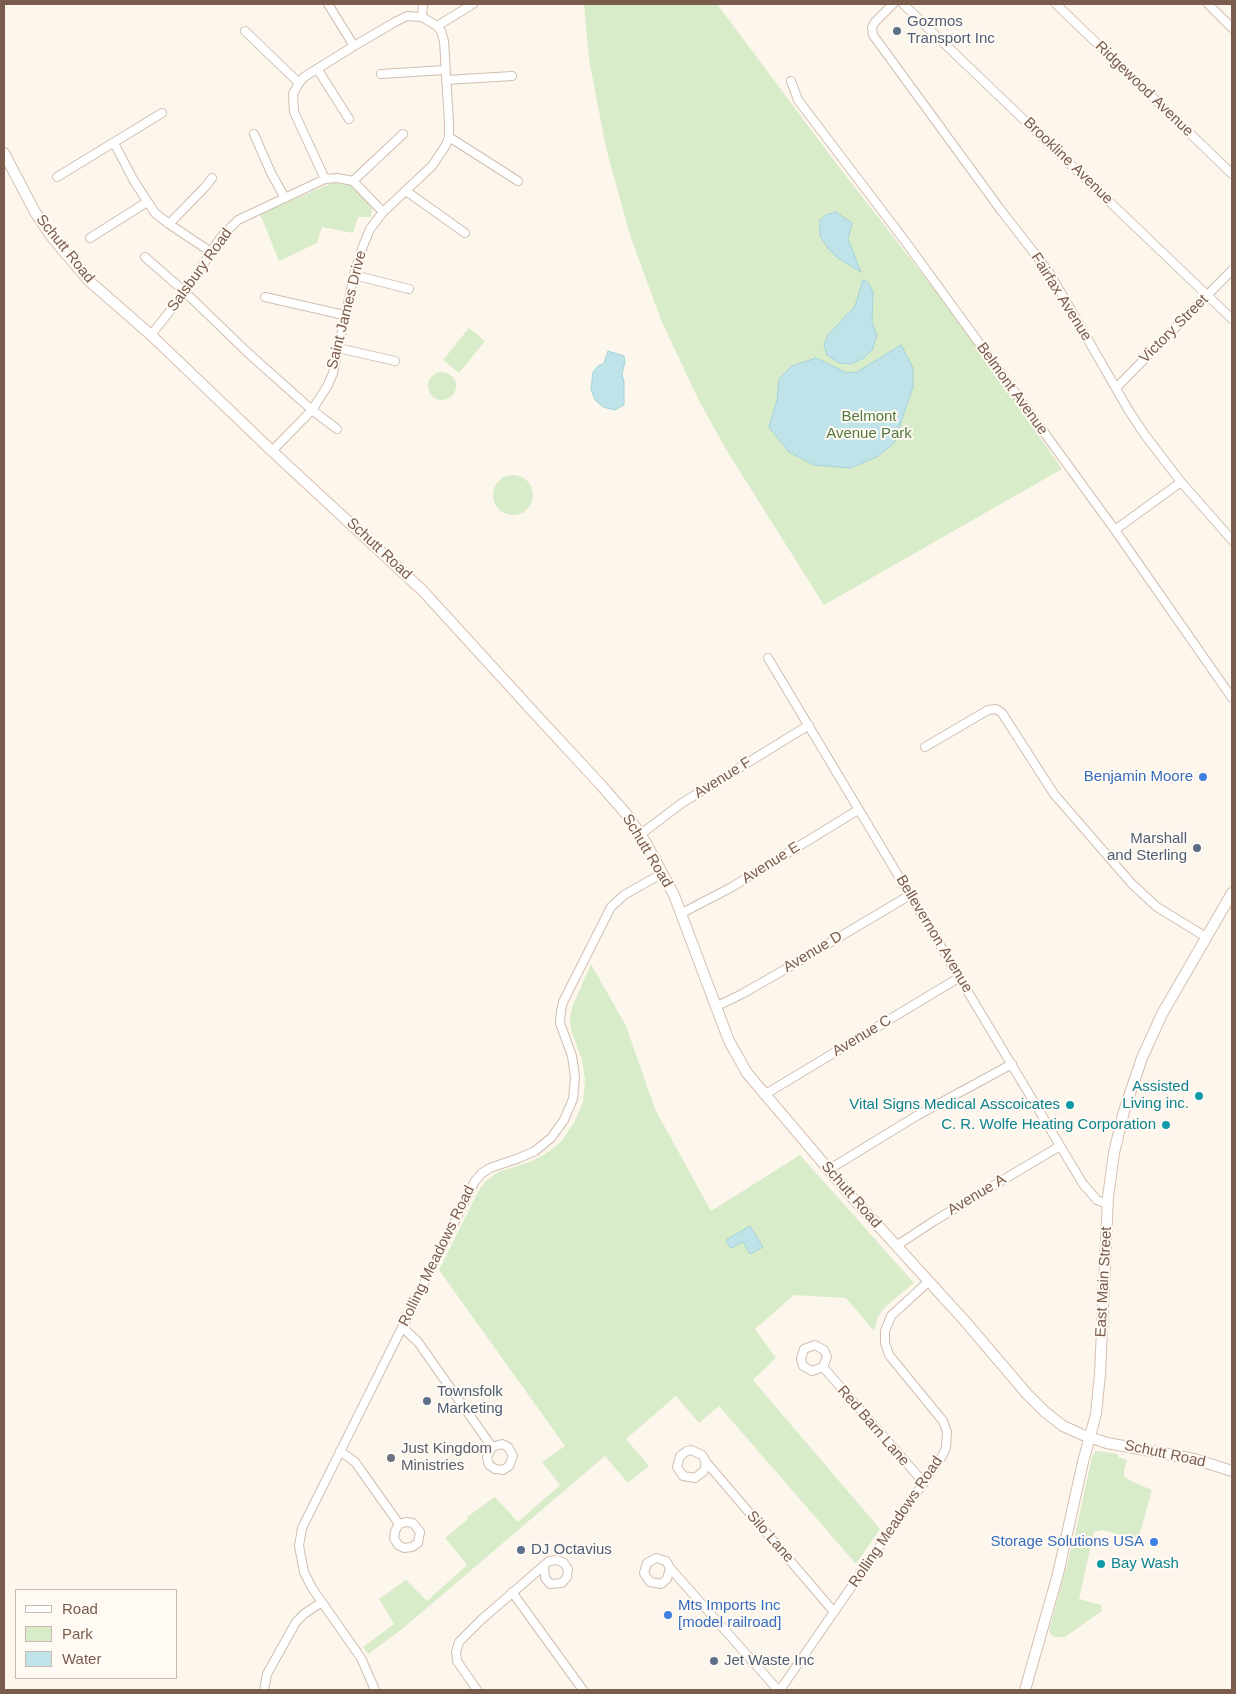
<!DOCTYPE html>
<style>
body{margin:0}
#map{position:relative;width:1236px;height:1694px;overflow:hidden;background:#fdf6ec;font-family:Helvetica,sans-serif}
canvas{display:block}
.frame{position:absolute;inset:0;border:5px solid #7a5c4d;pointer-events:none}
.legend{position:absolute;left:15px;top:1589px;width:162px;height:90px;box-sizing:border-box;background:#fffaf3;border:1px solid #cabbb1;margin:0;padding:6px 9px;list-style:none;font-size:15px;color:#7a5c4d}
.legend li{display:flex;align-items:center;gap:10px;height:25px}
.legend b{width:25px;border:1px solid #cabbb1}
</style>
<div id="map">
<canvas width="1236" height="1694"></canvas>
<div class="frame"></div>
<ul class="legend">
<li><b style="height:6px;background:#fff"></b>Road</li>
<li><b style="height:14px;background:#d8ecc9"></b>Park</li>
<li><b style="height:14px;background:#bfe3e8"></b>Water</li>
</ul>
</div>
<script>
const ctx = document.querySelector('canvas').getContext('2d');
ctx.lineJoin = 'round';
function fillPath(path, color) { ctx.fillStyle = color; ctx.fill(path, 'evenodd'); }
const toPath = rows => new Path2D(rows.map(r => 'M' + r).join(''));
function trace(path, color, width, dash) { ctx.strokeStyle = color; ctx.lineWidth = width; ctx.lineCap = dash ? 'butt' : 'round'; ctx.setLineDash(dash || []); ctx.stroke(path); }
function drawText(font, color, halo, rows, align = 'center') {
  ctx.font = font + ' Helvetica,sans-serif'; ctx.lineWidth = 4; ctx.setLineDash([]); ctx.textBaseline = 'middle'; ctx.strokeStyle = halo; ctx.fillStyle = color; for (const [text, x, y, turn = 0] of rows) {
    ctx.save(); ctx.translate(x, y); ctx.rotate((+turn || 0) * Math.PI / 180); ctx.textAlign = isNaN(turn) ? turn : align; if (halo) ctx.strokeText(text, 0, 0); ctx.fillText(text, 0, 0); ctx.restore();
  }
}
const green = toPath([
 [584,4,717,4,839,167,966,330,1062,469,824,605,730,456,699,401,661,320,630,235,606,148,589,59],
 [334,182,349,185,356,189,372,208,371,217,358,217,353,233,322,227,317,243,279,261,260,214],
 [469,328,485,341,459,373,443,360],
 '428 386a14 14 0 1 1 28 0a14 14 0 1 1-28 0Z',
 '493 495a20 20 0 1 1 40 0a20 20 0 1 1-40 0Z',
 [591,964,626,1026,655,1109,711,1211,800,1155,914,1283,885,1307,878,1317,874,1331,846,1298,794,1295,755,1329,776,1358,753,1380,880,1529,856,1564,719,1406,699,1423,676,1396,626,1439,649,1466,628,1483,605,1456,401,1630,368,1654,363,1647,394,1624,379,1599,406,1580,427,1601,467,1565,445,1538,468,1519,467,1517,495,1497,518,1522,560,1485,542,1462,565,1446,439,1270,479,1190,486,1181,498,1172,527,1163,544,1155,561,1142,574,1123,583,1102,585,1080,582,1060,571,1030,570,1017,573,1005],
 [1097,1451,1118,1454,1118,1457,1127,1460,1124,1471,1124,1476,1129,1480,1152,1490,1136,1547,1133,1547,1126,1538,1121,1535,1102,1530,1094,1532,1079,1599,1101,1605,1102,1611,1065,1637,1055,1637,1052,1636,1049,1631,1075,1535,1092,1457,1094,1453]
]);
const water = toPath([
 [836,212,852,223,848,239,861,272,838,258,828,248,820,236,820,220,826,215,836,212],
 [863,280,868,282,873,292,872,323,877,335,872,350,864,358,851,364,839,363,827,355,824,345,828,335,855,306,863,280],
 [901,345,913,368,913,387,894,443,877,457,850,468,814,465,789,452,769,427,777,400,779,379,792,366,816,358,847,373,857,372,901,345],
 [608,351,624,356,625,362,622,374,624,382,624,405,615,410,603,407,595,400,591,389,593,372,598,366,604,363,608,351],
 [750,1226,763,1247,750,1254,743,1242,731,1248,726,1240,750,1226]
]);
const street = toPath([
 [328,4,354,46],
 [893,4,875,22,872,27,873,35,1000,209,1049,272,1129,411,1145,435,1181,482,1232,540],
 [903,4,1232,319],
 [1056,4,1232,174],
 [1208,4,1232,28],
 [422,17,423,4],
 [437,26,473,4],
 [245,31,299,83],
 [318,70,349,119],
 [381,74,445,70],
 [446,80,512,76],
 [791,81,798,100,905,241,1115,530,1232,698],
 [254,134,271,173,285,198],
 [449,137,518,181],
 [114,143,134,181,155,213,169,224,211,252],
 [57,177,162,113],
 [353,181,403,134],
 [406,191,465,233],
 [169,224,206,186,212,178],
 [90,238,147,202],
 [145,257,185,292,247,352,312,410,337,429],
 [354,275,409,289],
 [265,297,344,315],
 [151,335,185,292,221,237,238,220,325,179,337,178,353,181,383,212],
 [338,348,395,361],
 [1116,388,1232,270],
 [272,451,312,410,328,385,333,373,354,275,363,246,370,229,383,212,432,166,446,145,449,137,449,122,444,41,441,31,437,26,422,17,407,16,395,22,354,46,304,77,299,83,293,94,294,112,325,179],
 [1115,530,1181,482],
 [768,658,1083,1184,1097,1200,1107,1204],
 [925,747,988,710,996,709,1002,713,1054,794,1132,884,1157,907,1206,937],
 [641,834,682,803,809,725],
 [682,913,732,887,858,810],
 [715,1007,742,994,784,970,910,895],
 [764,1095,960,977],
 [828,1170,918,1115,1012,1064],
 [896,1246,934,1221,1060,1146],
 [402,1327,418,1342,492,1447,487,1457,489,1465,495,1469,503,1470,509,1466,513,1456,508,1447,502,1444,492,1447],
 [823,1367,827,1357,824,1350,815,1345,804,1349,801,1359,803,1366,812,1371,823,1367,924,1483],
 [340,1451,355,1462,399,1524,395,1531,394,1538,398,1545,404,1548,412,1547,418,1543,420,1532,413,1523,406,1522,399,1524],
 [706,1462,702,1455,691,1450,687,1451,680,1456,677,1467,683,1476,695,1478,704,1471,706,1462,834,1612],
 [670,1568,666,1561,656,1558,647,1563,644,1573,650,1582,661,1584,667,1579,670,1568,778,1690],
 [512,1592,583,1690],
 [264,1690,267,1674,296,1622,304,1614,322,1602],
 [375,1690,361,1658,312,1588,304,1572,299,1546,302,1528,475,1181,482,1173,490,1168,519,1158,535,1151,551,1138,564,1120,573,1099,575,1077,572,1056,560,1023,561,1011,563,1002,611,907,624,895,663,873],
 [477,1690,457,1661,456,1652,459,1642,481,1620,549,1561,557,1560,564,1563,568,1569,567,1577,562,1583,550,1584,545,1578,544,1567],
 [780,1690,942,1456,946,1448,947,1432,943,1421,889,1355,885,1343,885,1331,891,1316,928,1282]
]);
const secondary = toPath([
 [4,153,35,212,51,236,88,280,151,335,272,451,423,591,538,717,600,784,628,816,646,843,674,895,729,1041,747,1073,852,1197,964,1320,1027,1394,1045,1412,1063,1426,1083,1435,1107,1443,1194,1459,1232,1471],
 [1025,1690,1058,1574,1083,1462,1096,1414,1100,1374,1108,1197,1114,1153,1124,1111,1142,1058,1162,1014,1232,893]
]);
const markers = [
 [897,31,5,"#5c6f8a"],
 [1203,777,5,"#3f7fe0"],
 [1197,848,5,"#5c6f8a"],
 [1199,1096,5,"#0f9aa8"],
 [1070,1105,5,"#0f9aa8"],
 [1166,1125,5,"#0f9aa8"],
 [427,1401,5,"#5c6f8a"],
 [391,1458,5,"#6b7280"],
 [1154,1542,5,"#3f7fe0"],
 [521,1550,5,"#5c6f8a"],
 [1101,1564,5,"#0f9aa8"],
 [668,1615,5,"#3f7fe0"],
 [714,1661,5,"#5c6f8a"]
];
const serviceNames = [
 ["Gozmos",907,22],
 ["Transport Inc",907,39],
 ["Marshall",1187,839,"right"],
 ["and Sterling",1187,856,"right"],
 ["Townsfolk",437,1392],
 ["Marketing",437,1409],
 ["DJ Octavius",531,1550],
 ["Jet Waste Inc",724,1661]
];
const streetNames = [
 ["Ridgewood Avenue",1144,89,44],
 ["Brookline Avenue",1068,161,44],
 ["Schutt Road",65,249,51],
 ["Salsbury Road",200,270,-54],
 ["Fairfax Avenue",1061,297,58],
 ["Saint James Drive",347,310,-76],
 ["Victory Street",1174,329,-45],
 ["Belmont Avenue",1012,389,54],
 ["Schutt Road",379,549,43],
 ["Avenue F",723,778,-32],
 ["Schutt Road",647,851,59],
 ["Avenue E",771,863,-32],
 ["Bellevernon Avenue",934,934,59],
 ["Avenue D",813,952,-31],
 ["Avenue C",862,1036,-31],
 ["Schutt Road",851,1195,49],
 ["Avenue A",977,1195,-31],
 ["Rolling Meadows Road",437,1256,-64],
 ["East Main Street",1104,1282,-87],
 ["Red Barn Lane",873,1426,49],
 ["Schutt Road",1165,1454,12],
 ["Rolling Meadows Road",896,1522,-56],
 ["Silo Lane",770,1537,49]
];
const parkNames = [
 ["Belmont",869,417],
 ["Avenue Park",869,434]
];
const shopNames = [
 ["Benjamin Moore",1193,777],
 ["Storage Solutions USA",1144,1542],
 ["Mts Imports Inc",678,1606,"left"],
 ["[model railroad]",678,1623,"left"]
];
const cultureNames = [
 ["Assisted",1189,1087],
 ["Living inc.",1189,1104],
 ["Vital Signs Medical Asscoicates",1060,1105],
 ["C. R. Wolfe Heating Corporation",1156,1125],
 ["Bay Wash",1111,1564,"left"]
];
const worshipNames = [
 ["Just Kingdom",401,1449],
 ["Ministries",401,1466]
];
fillPath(green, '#d8ecc9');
fillPath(water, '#bfe3e8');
trace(water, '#a5d3da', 1);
trace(street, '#d1beb0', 10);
trace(secondary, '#d6c0b0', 12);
trace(street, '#fff', 8);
trace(secondary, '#fff', 10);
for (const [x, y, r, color] of markers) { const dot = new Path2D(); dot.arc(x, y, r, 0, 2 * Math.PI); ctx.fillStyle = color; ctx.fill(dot); trace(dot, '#fffaf3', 2); }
drawText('15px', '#4e5e75', '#fffaf3', serviceNames, 'left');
drawText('15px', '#7a5c4d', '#fffaf3', streetNames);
drawText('15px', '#537a41', '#fffaf3', parkNames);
drawText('15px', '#366cbe', '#fffaf3', shopNames, 'right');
drawText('15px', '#0d838f', '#fffaf3', cultureNames, 'right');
drawText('15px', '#5b616d', '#fffaf3', worshipNames, 'left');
</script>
